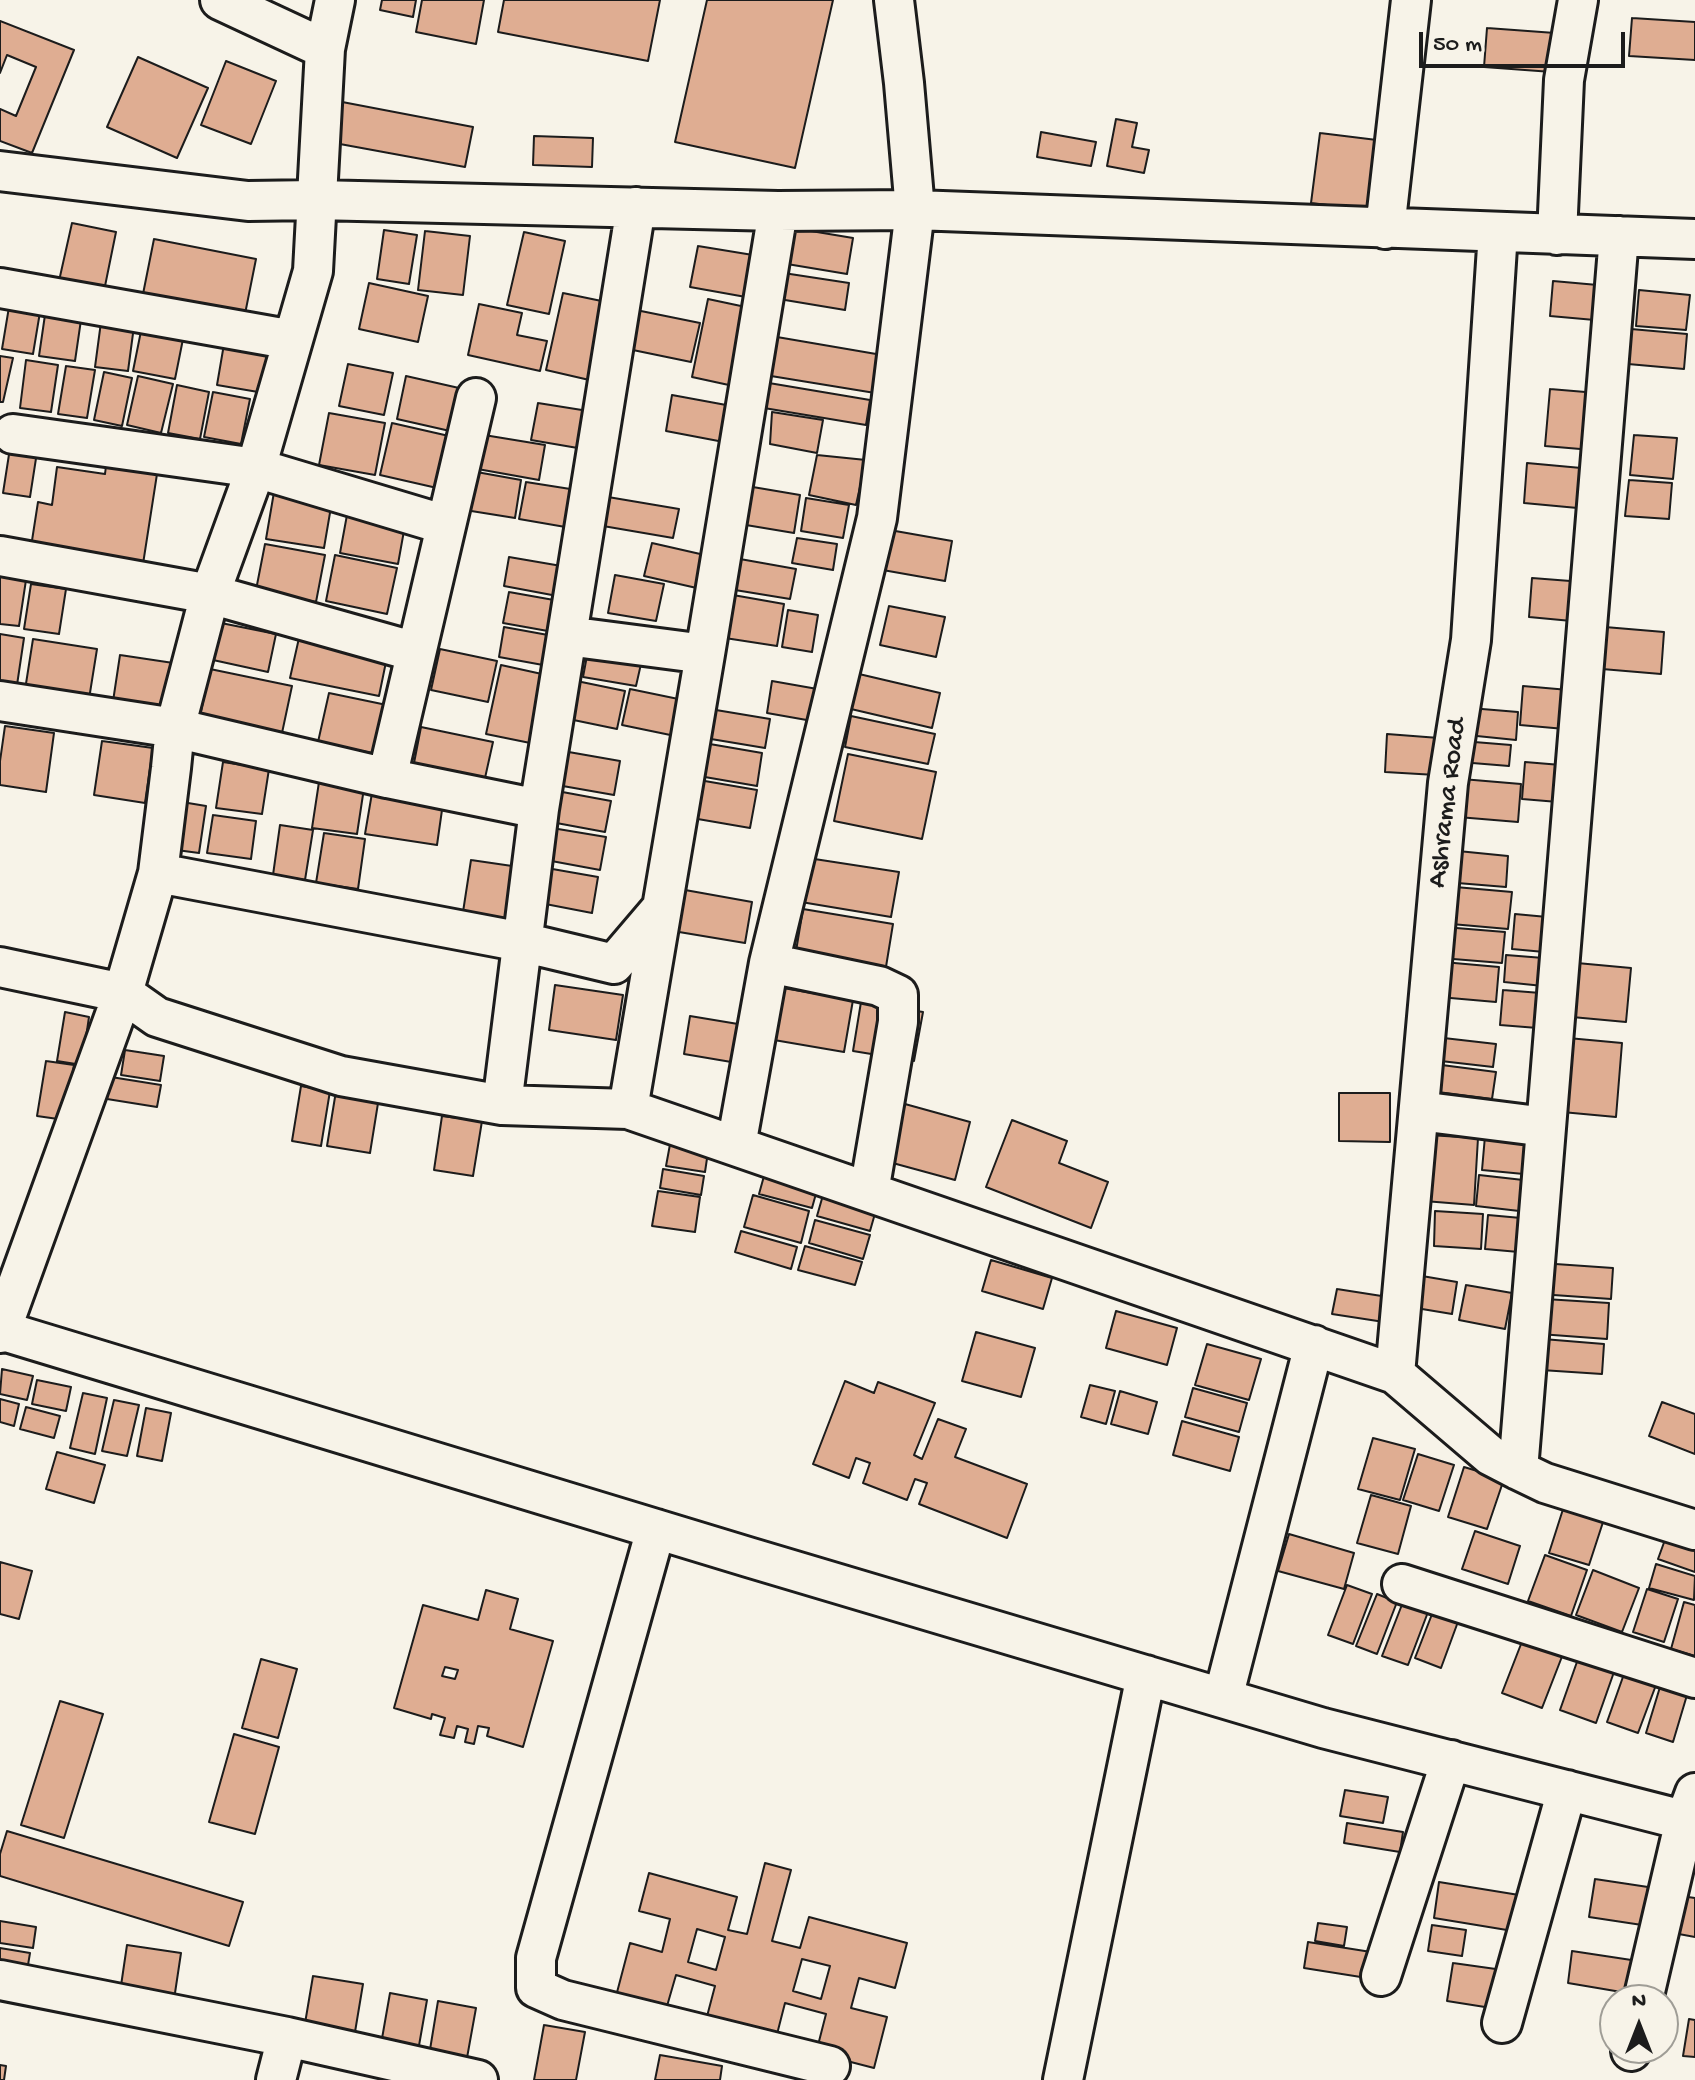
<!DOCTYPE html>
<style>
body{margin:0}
#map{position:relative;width:1695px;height:2080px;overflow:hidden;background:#f7f3e8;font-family:"Gochi Hand",sans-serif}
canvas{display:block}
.north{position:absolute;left:1599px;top:1984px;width:80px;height:80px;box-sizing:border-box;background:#f7f3e8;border:2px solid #9f9d96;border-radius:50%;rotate:0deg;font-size:22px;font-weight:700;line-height:32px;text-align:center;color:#1c1c1c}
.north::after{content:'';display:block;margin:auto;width:28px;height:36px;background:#1c1c1c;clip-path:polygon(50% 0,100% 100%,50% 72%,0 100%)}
.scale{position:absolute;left:1419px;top:32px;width:206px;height:36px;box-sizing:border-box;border:4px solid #1c1c1c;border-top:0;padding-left:10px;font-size:24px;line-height:28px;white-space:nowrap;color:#1c1c1c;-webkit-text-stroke:6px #f7f3e8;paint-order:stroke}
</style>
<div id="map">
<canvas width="1695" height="2080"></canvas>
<div class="north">N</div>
<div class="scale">50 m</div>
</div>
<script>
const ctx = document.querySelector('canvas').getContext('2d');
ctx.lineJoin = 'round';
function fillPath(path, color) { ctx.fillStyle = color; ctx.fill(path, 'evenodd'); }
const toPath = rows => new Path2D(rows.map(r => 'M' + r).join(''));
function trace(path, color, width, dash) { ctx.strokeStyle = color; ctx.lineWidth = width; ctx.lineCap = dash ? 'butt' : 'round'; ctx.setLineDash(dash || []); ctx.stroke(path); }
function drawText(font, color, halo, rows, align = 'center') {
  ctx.font = font + ' "Gochi Hand",sans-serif'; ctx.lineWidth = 6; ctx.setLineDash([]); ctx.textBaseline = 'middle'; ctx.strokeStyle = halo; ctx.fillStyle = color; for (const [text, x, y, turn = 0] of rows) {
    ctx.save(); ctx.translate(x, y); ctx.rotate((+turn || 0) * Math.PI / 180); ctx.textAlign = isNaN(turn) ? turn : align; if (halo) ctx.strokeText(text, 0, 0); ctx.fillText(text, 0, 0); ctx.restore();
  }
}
const building = toPath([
 [382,0,416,0,413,17,380,10,382,0],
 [422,0,484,0,476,44,416,32,422,0],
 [504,0,660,0,648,61,498,32,504,0],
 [707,0,833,0,795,168,675,142,707,0],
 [1632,18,1695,22,1695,60,1629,56,1632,18],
 [0,21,74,50,32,153,0,141,0,109,16,116,36,67,7,55,0,73,0,21],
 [1487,28,1555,33,1552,72,1484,67,1487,28],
 [138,57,208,88,177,158,107,127,138,57],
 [226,61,276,81,251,144,201,125,226,61],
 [337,101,473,127,465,167,329,142,337,101],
 [1116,119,1137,123,1132,147,1149,150,1144,173,1107,166,1116,119],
 [1041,132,1096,142,1091,166,1037,157,1041,132],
 [1320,133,1385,141,1376,211,1311,203,1320,133],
 [534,136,593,138,592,167,533,165,534,136],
 [72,223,116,232,104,291,59,281,72,223],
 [781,226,853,238,847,274,775,262,781,226],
 [384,230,417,235,409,284,377,279,384,230],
 [425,231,470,236,463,295,418,290,425,231],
 [524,232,565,241,549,314,507,305,524,232],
 [154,239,256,259,245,314,143,294,154,239],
 [698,246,765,257,757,299,690,287,698,246],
 [777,272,849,283,845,310,773,298,777,272],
 [1553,281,1620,287,1617,322,1550,316,1553,281],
 [369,283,428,296,418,342,359,329,369,283],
 [1639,290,1690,295,1686,330,1636,326,1639,290],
 [563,293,616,304,598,382,546,370,563,293],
 [708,299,755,309,738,387,692,377,708,299],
 [10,301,41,306,33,354,2,349,10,301],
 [479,304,522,313,517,335,547,341,540,371,468,355,479,304],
 [46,308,82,313,75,361,39,356,46,308],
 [636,310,700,323,691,362,628,349,636,310],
 [101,322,134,326,128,371,95,367,101,322],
 [142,326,184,334,175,379,133,371,142,326],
 [1631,329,1687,334,1684,369,1628,364,1631,329],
 [777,337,882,355,875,393,771,376,777,337],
 [224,344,271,352,264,393,217,385,224,344],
 [0,356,13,358,3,402,0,402,0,356],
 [26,360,58,365,51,412,20,408,26,360],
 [348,364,393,373,384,415,339,406,348,364],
 [66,366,95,370,87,418,58,414,66,366],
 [104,372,132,378,122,426,94,420,104,372],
 [138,376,173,384,161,433,127,425,138,376],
 [406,376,459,388,450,431,397,419,406,376],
 [763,382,870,400,866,425,758,407,763,382],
 [177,385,209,392,200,439,168,433,177,385],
 [1550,389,1609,394,1604,451,1545,446,1550,389],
 [213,392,250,399,241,444,204,437,213,392],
 [672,395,737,407,729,443,666,431,672,395],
 [538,403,607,414,601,452,531,440,538,403],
 [772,412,823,420,817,453,770,444,772,412],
 [329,413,385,423,375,475,319,465,329,413],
 [392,423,449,436,437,488,380,475,392,423],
 [478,434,545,445,539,480,472,468,478,434],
 [1634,435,1677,438,1673,479,1630,475,1634,435],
 [10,448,37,452,30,497,3,493,10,448],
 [817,455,866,460,856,505,809,495,817,455],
 [1527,463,1603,470,1599,510,1524,503,1527,463],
 [106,466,157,474,143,564,31,547,38,502,52,505,57,467,105,474,106,466],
 [471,471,521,480,515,518,465,510,471,471],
 [1629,480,1672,483,1669,519,1625,516,1629,480],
 [526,482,583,491,577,529,519,519,526,482],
 [741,485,800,495,794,533,734,523,741,485],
 [274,492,332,501,324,548,266,539,274,492],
 [608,497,679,509,673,538,603,526,608,497],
 [806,498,849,505,843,538,801,531,806,498],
 [349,504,407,514,398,564,340,553,349,504],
 [884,529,952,541,945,581,877,569,884,529],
 [797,538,837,544,833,570,792,563,797,538],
 [652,543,709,556,701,589,644,576,652,543],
 [265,544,325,555,316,602,256,590,265,544],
 [335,555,397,568,387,614,326,601,335,555],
 [509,557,573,568,568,598,504,586,509,557],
 [740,559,796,569,790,599,735,590,740,559],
 [615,575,664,584,656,621,608,613,615,575],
 [0,576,26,580,19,626,0,624,0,576],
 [1532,578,1596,583,1593,623,1529,617,1532,578],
 [31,584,66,589,59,634,24,629,31,584],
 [509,592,565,602,559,633,503,623,509,592],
 [733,595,784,604,777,646,725,638,733,595],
 [889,606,945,617,936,657,880,645,889,606],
 [788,610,818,615,812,652,782,647,788,610],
 [221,623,276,634,268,672,213,660,221,623],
 [504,627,559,637,554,667,499,657,504,627],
 [1605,627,1664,632,1661,674,1602,669,1605,627],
 [0,634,24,638,17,685,0,682,0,634],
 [299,638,387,657,379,696,290,678,299,638],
 [33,639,97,649,89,699,25,690,33,639],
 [589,645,643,655,636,686,583,677,589,645],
 [440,649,497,661,488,702,431,690,440,649],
 [120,655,180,664,172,718,112,708,120,655],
 [501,665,560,678,545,746,486,734,501,665],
 [210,669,292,686,282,733,200,716,210,669],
 [859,674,940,693,932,728,851,709,859,674],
 [567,679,625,691,617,729,559,717,567,679],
 [772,681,823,690,818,722,767,713,772,681],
 [1523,686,1580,691,1576,730,1520,725,1523,686],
 [630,689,688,701,680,737,622,725,630,689],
 [329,693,406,709,396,758,318,742,329,693],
 [1470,708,1518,712,1516,740,1467,735,1470,708],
 [710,709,770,719,765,748,705,738,710,709],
 [851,716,935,734,928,764,845,747,851,716],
 [5,726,54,733,46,792,0,785,0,761,5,726],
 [421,727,493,742,485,778,414,763,421,727],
 [1387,734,1439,738,1436,775,1385,772,1387,734],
 [102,741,153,748,145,803,94,795,102,741],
 [1462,741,1511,745,1509,766,1460,762,1462,741],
 [704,743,762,753,757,786,699,776,704,743],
 [563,751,620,761,614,795,557,785,563,751],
 [848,754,936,772,922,839,834,821,848,754],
 [223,762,269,769,262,814,216,808,223,762],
 [1525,762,1573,766,1570,803,1522,799,1525,762],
 [1462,779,1521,784,1518,822,1458,817,1462,779],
 [699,780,757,790,750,828,692,818,699,780],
 [319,782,364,788,357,834,312,828,319,782],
 [557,791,611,801,605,832,551,822,557,791],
 [372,793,443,803,437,845,365,834,372,793],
 [176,801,206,806,199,853,169,849,176,801],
 [213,815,256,821,251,859,207,853,213,815],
 [280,825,313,830,305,880,273,875,280,825],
 [552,828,606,837,600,870,546,860,552,828],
 [324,833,365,839,358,889,316,883,324,833],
 [1448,850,1508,856,1506,887,1445,882,1448,850],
 [808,858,899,872,891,917,801,902,808,858],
 [471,860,519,867,511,920,463,912,471,860],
 [541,867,598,877,592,913,535,902,541,867],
 [1444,886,1512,892,1508,929,1440,923,1444,886],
 [674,888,752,902,745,943,667,930,674,888],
 [803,909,893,924,884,979,794,963,803,909],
 [1515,914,1558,918,1555,953,1512,949,1515,914],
 [1444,927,1505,932,1502,963,1441,958,1444,927],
 [1506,955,1556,959,1553,987,1504,982,1506,955],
 [1443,962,1499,967,1496,1002,1439,997,1443,962],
 [1577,963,1631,968,1626,1022,1572,1017,1577,963],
 [555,985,623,995,616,1040,549,1030,555,985],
 [783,988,853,1000,844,1052,774,1040,783,988],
 [1503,990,1553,994,1550,1029,1500,1025,1503,990],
 [861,1002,923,1012,914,1061,853,1051,861,1002],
 [65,1012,89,1017,82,1065,57,1061,65,1012],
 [690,1016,756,1027,749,1065,684,1054,690,1016],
 [1435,1037,1496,1044,1493,1067,1432,1060,1435,1037],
 [1568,1038,1622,1043,1616,1117,1562,1112,1568,1038],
 [125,1050,164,1056,160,1081,121,1075,125,1050],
 [46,1061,74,1065,65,1120,37,1116,46,1061],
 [1434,1064,1496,1072,1492,1099,1430,1091,1434,1064],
 [111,1077,161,1085,157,1107,107,1099,111,1077],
 [301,1086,330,1091,321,1146,292,1141,301,1086],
 [336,1091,379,1097,370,1153,327,1146,336,1091],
 [1339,1093,1390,1093,1390,1142,1339,1141,1339,1093],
 [905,1104,970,1122,955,1180,889,1162,905,1104],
 [442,1116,482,1121,473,1176,434,1170,442,1116],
 [1012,1120,1067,1141,1059,1163,1108,1182,1091,1228,986,1187,1012,1120],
 [1428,1135,1478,1138,1474,1205,1424,1201,1428,1135],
 [1485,1136,1537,1141,1534,1175,1482,1170,1485,1136],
 [671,1139,709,1145,705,1172,666,1166,671,1139],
 [663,1169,704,1176,701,1195,660,1188,663,1169],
 [1479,1175,1532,1181,1528,1212,1476,1206,1479,1175],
 [764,1176,817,1190,812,1208,759,1194,764,1176],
 [658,1191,700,1197,695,1232,652,1226,658,1191],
 [753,1195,809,1211,801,1243,744,1227,753,1195],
 [823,1195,876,1210,870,1231,817,1216,823,1195],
 [1435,1211,1483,1214,1481,1249,1434,1246,1435,1211],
 [1488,1215,1532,1219,1530,1253,1485,1249,1488,1215],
 [815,1220,870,1235,863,1259,809,1243,815,1220],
 [741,1231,797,1247,791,1269,735,1252,741,1231],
 [805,1246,862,1262,855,1285,798,1270,805,1246],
 [991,1260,1052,1278,1043,1309,982,1291,991,1260],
 [1541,1263,1613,1268,1611,1299,1539,1294,1541,1263],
 [1422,1276,1457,1282,1452,1314,1416,1308,1422,1276],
 [1466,1285,1512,1293,1505,1329,1459,1320,1466,1285],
 [1337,1289,1388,1297,1384,1322,1332,1314,1337,1289],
 [1529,1298,1609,1303,1607,1339,1526,1333,1529,1298],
 [1116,1311,1177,1328,1167,1365,1106,1348,1116,1311],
 [976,1332,1035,1348,1021,1397,962,1381,976,1332],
 [1543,1339,1604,1344,1602,1374,1541,1370,1543,1339],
 [1207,1344,1261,1359,1249,1400,1195,1385,1207,1344],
 [2,1369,33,1376,27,1400,0,1394,2,1369],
 [37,1380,71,1387,66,1411,32,1404,37,1380],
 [845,1381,874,1393,878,1382,935,1403,914,1455,922,1459,938,1419,966,1429,955,1457,1027,1484,1007,1538,919,1504,927,1483,915,1479,907,1500,863,1483,870,1463,856,1458,849,1478,813,1464,845,1381],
 [1090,1385,1115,1391,1106,1424,1081,1417,1090,1385],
 [1193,1388,1247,1403,1239,1432,1185,1417,1193,1388],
 [1120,1391,1157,1402,1148,1434,1111,1424,1120,1391],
 [83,1393,107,1398,95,1454,70,1448,83,1393],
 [0,1399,19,1404,14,1426,0,1422,0,1399],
 [114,1400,139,1405,127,1456,102,1451,114,1400],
 [1662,1402,1695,1414,1695,1454,1649,1436,1662,1402],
 [26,1407,60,1416,54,1438,20,1429,26,1407],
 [146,1408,171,1413,162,1461,137,1456,146,1408],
 [1182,1421,1239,1437,1230,1471,1173,1455,1182,1421],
 [1373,1438,1415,1449,1400,1500,1358,1489,1373,1438],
 [57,1452,105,1465,94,1503,46,1489,57,1452],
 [1418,1454,1454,1465,1439,1511,1403,1500,1418,1454],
 [1464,1467,1504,1479,1487,1529,1448,1517,1464,1467],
 [1371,1495,1411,1506,1398,1554,1357,1543,1371,1495],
 [1565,1503,1605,1516,1589,1565,1549,1553,1565,1503],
 [1475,1531,1520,1546,1508,1584,1462,1569,1475,1531],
 [1289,1534,1354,1553,1344,1589,1278,1571,1289,1534],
 [1666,1537,1695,1547,1695,1572,1658,1559,1666,1537],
 [1545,1555,1587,1570,1571,1616,1528,1601,1545,1555],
 [0,1562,32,1571,19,1619,0,1614,0,1562],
 [1656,1564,1695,1576,1694,1600,1649,1588,1656,1564],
 [1593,1570,1639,1588,1622,1632,1576,1615,1593,1570],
 [1347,1585,1372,1594,1353,1644,1328,1635,1347,1585],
 [1647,1589,1678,1599,1664,1642,1633,1632,1647,1589],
 [486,1590,518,1599,510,1629,553,1641,523,1747,487,1736,489,1728,478,1726,474,1744,465,1742,468,1729,457,1726,454,1738,440,1735,445,1718,432,1714,431,1719,394,1708,423,1605,478,1620,486,1590],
 [445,1667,458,1670,455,1679,442,1676,445,1667],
 [1377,1594,1397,1602,1377,1654,1356,1646,1377,1594],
 [1403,1602,1428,1612,1408,1665,1382,1656,1403,1602],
 [1684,1602,1695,1605,1695,1656,1671,1649,1684,1602],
 [1434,1609,1459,1619,1441,1668,1415,1658,1434,1609],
 [1523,1639,1563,1654,1542,1708,1502,1693,1523,1639],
 [261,1659,297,1669,278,1738,242,1728,261,1659],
 [1578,1659,1614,1672,1596,1723,1560,1710,1578,1659],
 [1624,1674,1656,1685,1638,1733,1607,1722,1624,1674],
 [1660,1687,1687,1695,1673,1742,1646,1733,1660,1687],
 [60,1701,103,1714,64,1838,21,1825,60,1701],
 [234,1734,279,1747,255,1834,209,1822,234,1734],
 [1345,1790,1388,1797,1383,1823,1340,1816,1345,1790],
 [1347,1823,1403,1832,1400,1852,1344,1843,1347,1823],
 [7,1831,243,1902,229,1946,0,1876,0,1854,7,1831],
 [765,1863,791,1870,772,1941,800,1948,809,1917,907,1943,895,1988,859,1978,851,2008,887,2017,874,2068,816,2053,826,2014,785,2003,775,2042,705,2024,715,1986,676,1975,665,2013,615,2000,630,1943,662,1952,670,1919,639,1911,649,1873,737,1897,728,1930,747,1934,765,1863],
 [697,1929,725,1937,716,1970,688,1962,697,1929],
 [802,1959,830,1966,821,1999,793,1991,802,1959],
 [1595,1879,1648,1887,1642,1925,1589,1917,1595,1879],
 [1439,1882,1519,1895,1513,1931,1434,1918,1439,1882],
 [1674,1895,1695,1898,1695,1937,1668,1932,1674,1895],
 [0,1921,36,1927,33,1948,0,1943,0,1921],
 [1318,1923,1347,1927,1344,1946,1315,1941,1318,1923],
 [1432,1925,1466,1930,1462,1956,1428,1951,1432,1925],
 [1308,1942,1390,1955,1386,1981,1304,1968,1308,1942],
 [127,1945,181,1953,172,2013,118,2006,127,1945],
 [0,1948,30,1953,25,1983,0,1979,0,1948],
 [1572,1951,1638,1961,1633,1994,1568,1983,1572,1951],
 [1453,1963,1510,1971,1504,2010,1447,2001,1453,1963],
 [313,1976,363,1984,351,2056,301,2047,313,1976],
 [390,1993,427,2000,414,2074,377,2067,390,1993],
 [438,2001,476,2008,463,2080,426,2074,438,2001],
 [1689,2019,1695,2020,1695,2057,1683,2056,1689,2019],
 [544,2025,585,2032,576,2080,534,2080,544,2025],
 [660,2055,722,2066,720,2080,655,2080,660,2055],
 [0,2065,6,2066,4,2080,0,2080,0,2065]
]);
const minor = toPath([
 [220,0,325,49],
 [0,171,248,201,316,200,778,211,915,210,1695,239],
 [1385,229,1411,0],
 [1557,235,1564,80,1578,0],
 [0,288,293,340],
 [13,434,256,468,446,525],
 [0,556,210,594,416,652],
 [567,636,705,654],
 [0,701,175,728,387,778,539,809],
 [387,778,476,398],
 [158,873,522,942,614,964,660,910],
 [769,963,879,986,898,995,898,1022,869,1192],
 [0,967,123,993,157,1017,341,1076,502,1105,628,1109,1395,1374,1491,1456,1518,1470,1545,1483,1695,1530],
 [502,1105,539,809,636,207],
 [628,1109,705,654,778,211],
 [1419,1111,1546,1127],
 [736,1146,769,963,877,518,915,210,904,83,894,0],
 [0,1330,748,1557,1323,1728,1695,1823],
 [0,1333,123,993,158,873,171,768,175,728,210,594,256,468,313,271,325,49,335,0],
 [1395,1374,1448,783,1471,640,1498,232],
 [1518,1470,1619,236],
 [656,1529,536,1958,536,1988,563,2000,830,2066],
 [1402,1584,1695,1678],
 [1223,1698,1314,1345],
 [1381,1976,1451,1760],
 [0,1980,287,2037,478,2080],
 [1643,2000,1685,1820,1695,1793],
 [1502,2023,1567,1790],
 [1631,2051,1632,2048],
 [276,2080,287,2037],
 [1063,2080,1146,1675]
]);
const streetNames = [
 ["Ashrama Road",1449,803,-83]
];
fillPath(building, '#dfad92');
trace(building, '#1c1c1c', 2);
trace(minor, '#1c1c1c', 44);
trace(minor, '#f7f3e8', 38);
drawText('28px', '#1c1c1c', '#f7f3e8', streetNames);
</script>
